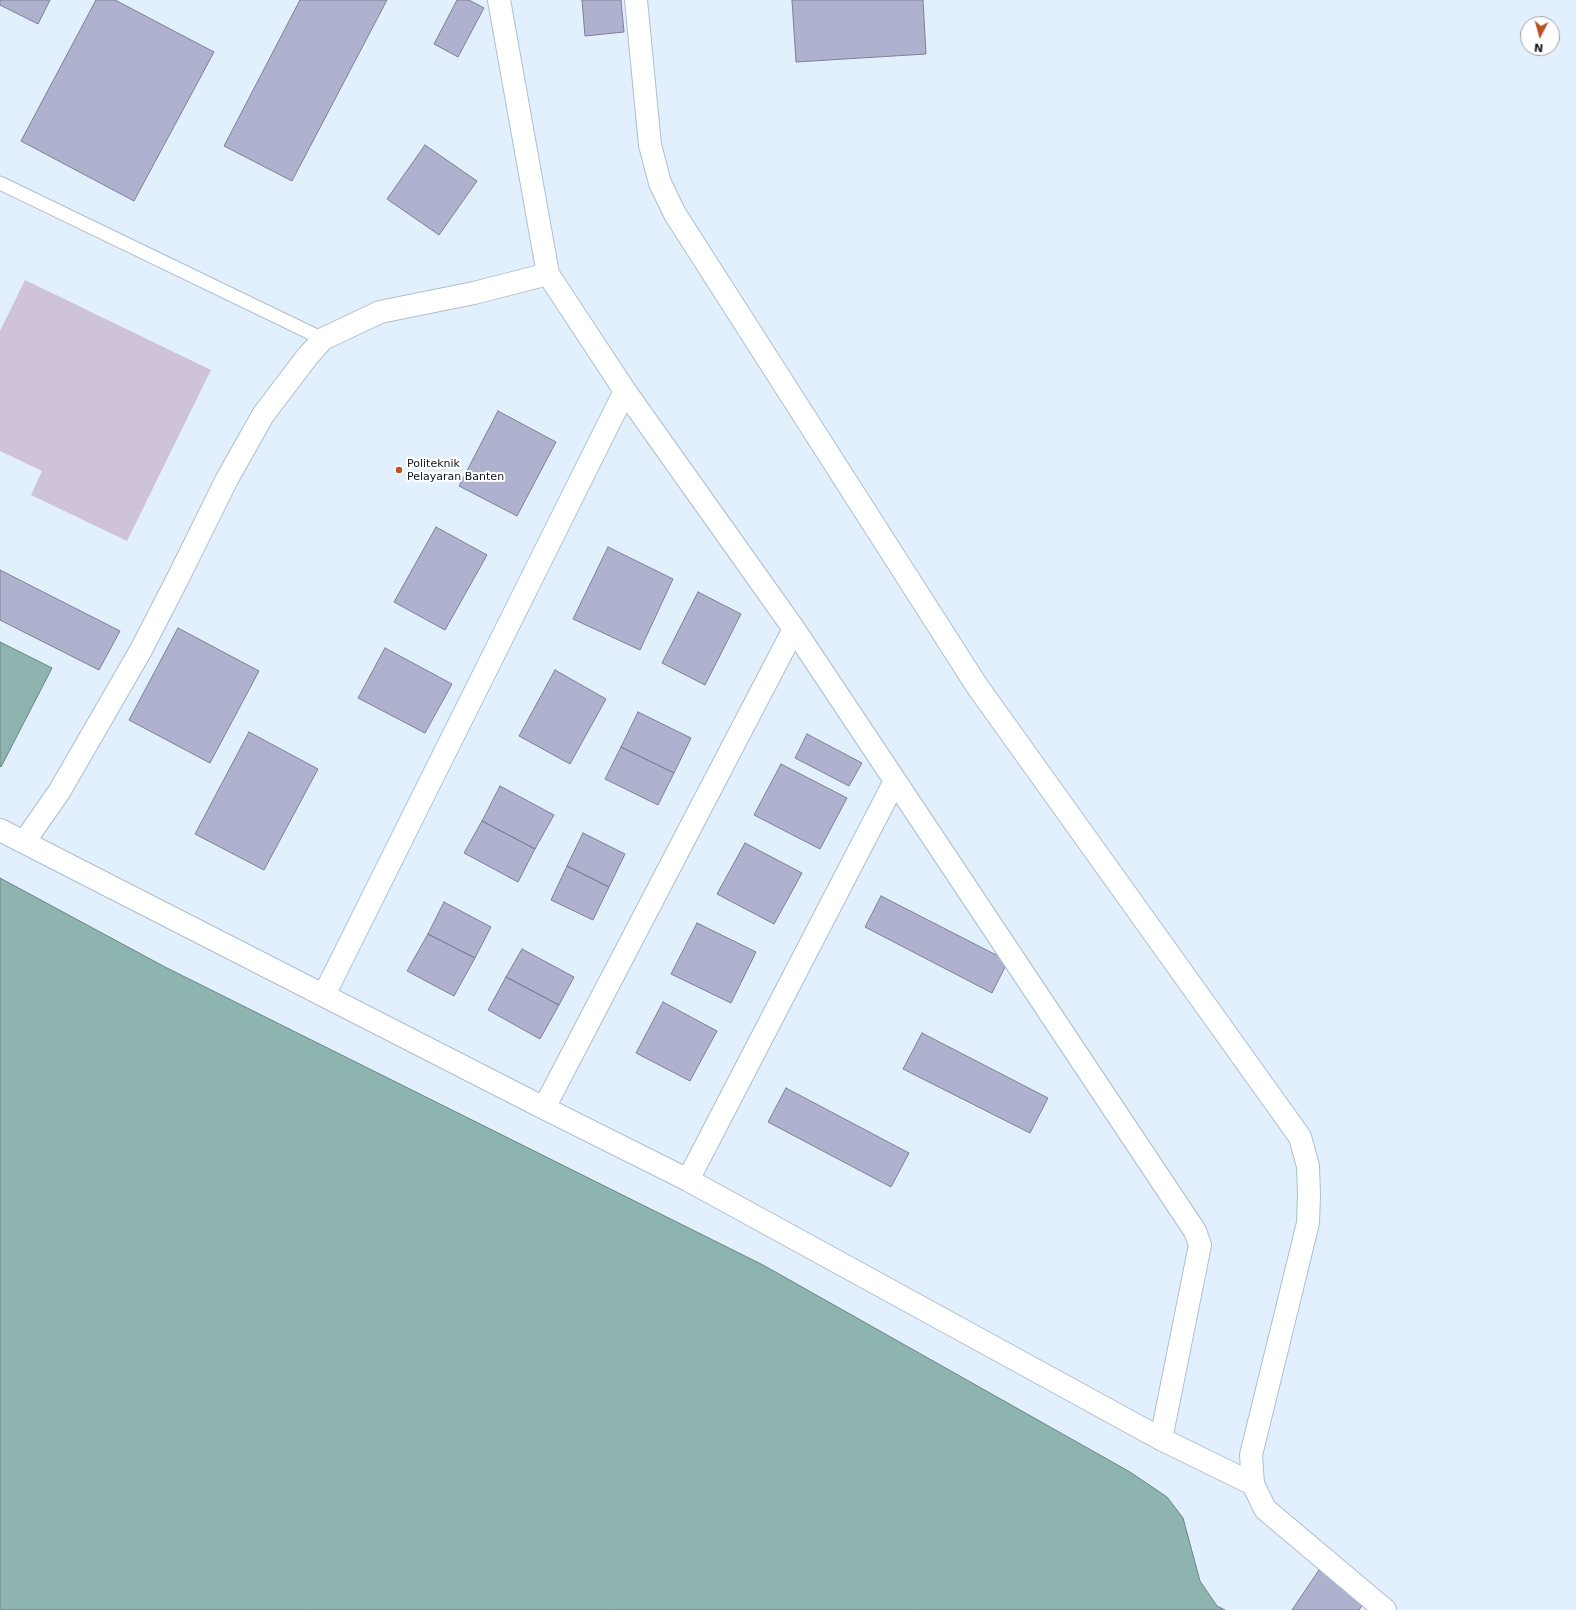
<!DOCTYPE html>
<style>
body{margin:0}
#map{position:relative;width:1576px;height:1610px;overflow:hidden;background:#e2f0fd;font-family:"DejaVu Sans",sans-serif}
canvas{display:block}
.north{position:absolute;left:1520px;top:16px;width:40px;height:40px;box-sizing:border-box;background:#fff;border:1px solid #9fa1a4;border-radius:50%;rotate:186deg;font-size:11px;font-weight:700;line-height:16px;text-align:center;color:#0f151b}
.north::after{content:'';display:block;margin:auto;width:14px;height:18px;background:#b95324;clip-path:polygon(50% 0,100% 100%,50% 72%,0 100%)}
</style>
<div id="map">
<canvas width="1576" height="1610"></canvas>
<div class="north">N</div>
</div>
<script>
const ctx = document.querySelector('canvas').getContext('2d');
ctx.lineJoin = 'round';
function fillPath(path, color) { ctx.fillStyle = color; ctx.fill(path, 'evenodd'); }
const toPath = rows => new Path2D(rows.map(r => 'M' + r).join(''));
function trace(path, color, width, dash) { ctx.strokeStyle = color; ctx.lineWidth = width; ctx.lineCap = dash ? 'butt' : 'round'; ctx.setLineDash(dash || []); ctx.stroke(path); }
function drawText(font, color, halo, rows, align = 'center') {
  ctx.font = font + ' "DejaVu Sans",sans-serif'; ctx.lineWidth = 4; ctx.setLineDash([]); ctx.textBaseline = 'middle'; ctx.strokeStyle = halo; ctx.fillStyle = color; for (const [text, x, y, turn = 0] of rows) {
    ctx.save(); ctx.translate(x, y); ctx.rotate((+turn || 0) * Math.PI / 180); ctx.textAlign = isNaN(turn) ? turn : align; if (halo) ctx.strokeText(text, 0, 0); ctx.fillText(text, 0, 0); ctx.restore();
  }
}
const green = toPath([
 [25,280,211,370,127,541,31,495,42,471,0,451,0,331]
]);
const water = toPath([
 [0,642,52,668,1,767,0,766,0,642],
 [0,878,165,967,763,1265,1130,1472,1167,1497,1183,1518,1200,1581,1217,1606,1225,1610,0,1610,0,878]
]);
const building = toPath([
 [0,0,50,0,38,24,0,5,0,0],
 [96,0,115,0,214,52,134,201,21,141,96,0],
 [300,0,387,0,292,181,224,146,300,0],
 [457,0,469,0,484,8,458,57,434,44,457,0],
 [582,0,621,0,624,32,585,36,582,0],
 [792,0,923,0,926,54,796,62,792,0],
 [425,145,477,181,439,235,387,199,425,145],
 [498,411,556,442,517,516,459,486,498,411],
 [436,527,487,555,445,630,394,602,436,527],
 [608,547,673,579,640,650,573,619,608,547],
 [0,570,120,631,99,670,0,620,0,570],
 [698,592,741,614,705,685,662,663,698,592],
 [178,628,259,671,210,763,129,720,178,628],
 [385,648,452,684,425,733,358,698,385,648],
 [555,670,606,699,570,764,519,736,555,670],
 [638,712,691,738,674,773,621,747,638,712],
 [249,732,318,769,264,870,195,834,249,732],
 [807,734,862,763,849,786,795,758,807,734],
 [621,747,674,773,658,805,605,779,621,747],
 [781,764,847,798,820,849,754,815,781,764],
 [500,786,554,815,535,849,482,821,500,786],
 [482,821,535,849,518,882,464,853,482,821],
 [583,833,625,854,609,887,567,866,583,833],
 [745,843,802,873,774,924,717,894,745,843],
 [567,866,609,887,593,920,551,900,567,866],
 [881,896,1008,961,992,993,865,927,881,896],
 [444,902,491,927,475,958,428,934,444,902],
 [697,923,756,952,731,1003,671,974,697,923],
 [428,934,475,958,454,996,407,971,428,934],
 [522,949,574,977,559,1005,506,977,522,949],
 [506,977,559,1005,540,1039,488,1010,506,977],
 [663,1002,717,1031,690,1081,636,1053,663,1002],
 [922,1033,1048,1098,1030,1133,903,1069,922,1033],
 [786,1088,909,1153,891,1187,768,1122,786,1088],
 [1319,1570,1365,1601,1359,1610,1292,1610,1319,1570]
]);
const lane = toPath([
 [0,183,323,339]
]);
const street = toPath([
 [499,0,548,274,625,391,794,629,1195,1231,1200,1245,1161,1439],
 [0,830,544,1108,688,1180,1161,1439,1253,1484],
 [24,842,59,792,141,650,178,578,227,479,263,415,307,357,323,339,380,312,474,293,548,274],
 [324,995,625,391],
 [544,1108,794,629],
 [688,1180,895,781]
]);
const primary = toPath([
 [636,0,650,145,660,183,675,214,977,686,1300,1137,1308,1166,1309,1195,1308,1223,1251,1455,1253,1484,1265,1509,1385,1610]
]);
const markers = [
 [399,470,4,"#b95324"]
];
const poiNames = [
 ["Politeknik",407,464],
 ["Pelayaran Banten",407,477]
];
fillPath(green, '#cec3d8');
fillPath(water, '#8eb4af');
trace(water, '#688483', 1);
fillPath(building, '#aeb2cf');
trace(building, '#7d8094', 1);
trace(lane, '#adbecf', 15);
trace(street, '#adbecf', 24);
trace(primary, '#adbecf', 24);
trace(lane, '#fff', 13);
trace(street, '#fff', 22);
trace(primary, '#fff', 22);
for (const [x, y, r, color] of markers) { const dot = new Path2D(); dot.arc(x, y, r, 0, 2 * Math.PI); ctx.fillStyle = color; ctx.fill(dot); trace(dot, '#fff', 1.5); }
drawText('11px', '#0f151b', '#fff', poiNames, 'left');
</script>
